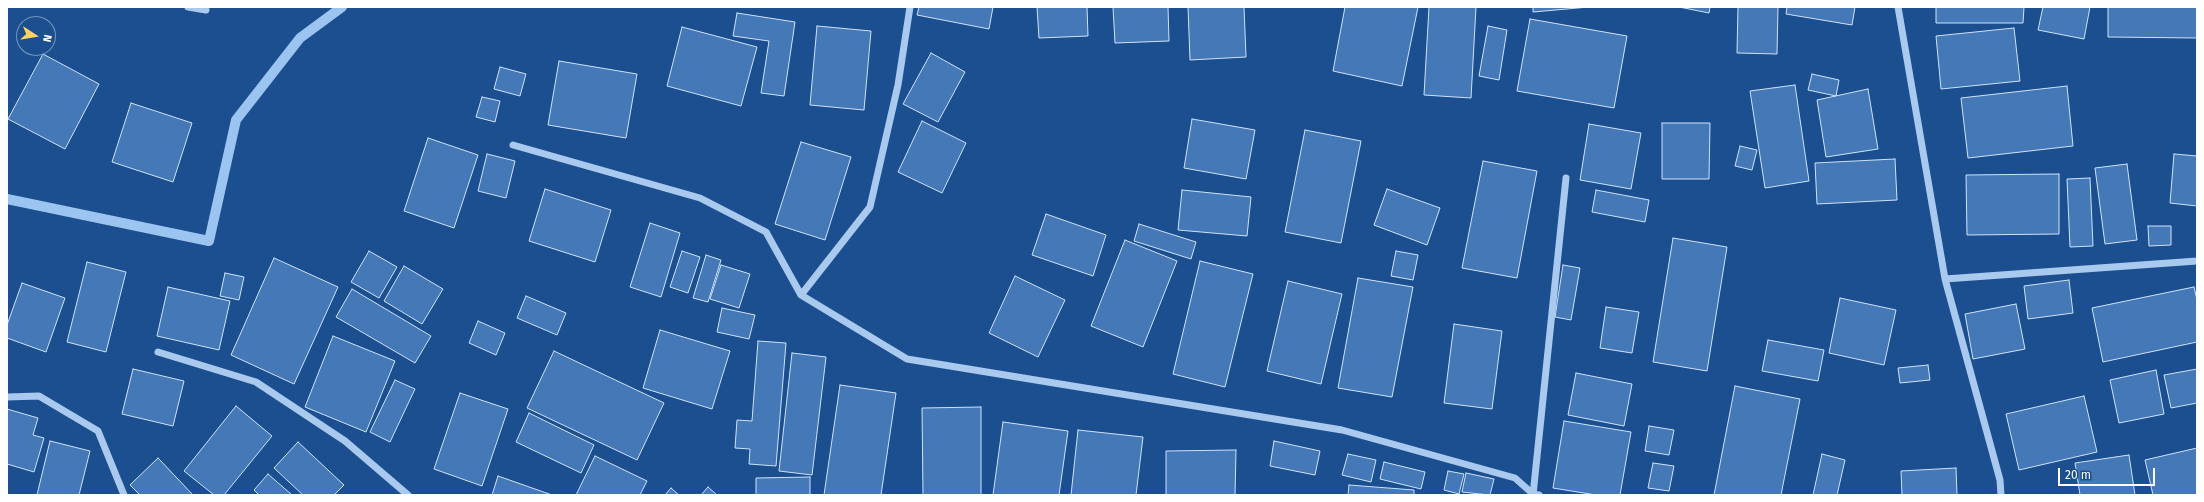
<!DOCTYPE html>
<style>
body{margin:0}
#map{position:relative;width:2204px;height:502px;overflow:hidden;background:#1b4f8f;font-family:"Fira Sans",sans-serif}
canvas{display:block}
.frame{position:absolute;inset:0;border:8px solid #fff;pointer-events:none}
.north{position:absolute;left:16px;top:16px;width:40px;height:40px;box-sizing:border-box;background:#1b4f8f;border:1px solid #7695bc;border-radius:50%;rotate:102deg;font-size:11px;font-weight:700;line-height:16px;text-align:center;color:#fff}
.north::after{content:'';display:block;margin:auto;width:14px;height:18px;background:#ffd166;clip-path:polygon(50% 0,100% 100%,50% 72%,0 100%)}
.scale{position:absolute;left:2058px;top:468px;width:97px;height:18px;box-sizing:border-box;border:2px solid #fff;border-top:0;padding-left:5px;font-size:12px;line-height:14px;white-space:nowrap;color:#fff;-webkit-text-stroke:3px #1b4f8f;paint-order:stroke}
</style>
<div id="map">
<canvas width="2204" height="502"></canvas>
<div class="frame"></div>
<div class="north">N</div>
<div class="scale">20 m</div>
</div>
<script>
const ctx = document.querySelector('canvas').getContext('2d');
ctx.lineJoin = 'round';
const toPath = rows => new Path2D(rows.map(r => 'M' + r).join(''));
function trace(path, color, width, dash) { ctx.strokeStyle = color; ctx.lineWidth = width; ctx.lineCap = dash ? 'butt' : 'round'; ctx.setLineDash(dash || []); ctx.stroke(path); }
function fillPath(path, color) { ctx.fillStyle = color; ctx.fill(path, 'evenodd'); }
const stream = toPath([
 [7,199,209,241,236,120,300,38,342,7]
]);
const building = toPath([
 [919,7,993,7,989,29,917,15,919,7],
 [1037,7,1087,7,1088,36,1039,38,1037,7],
 [1113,7,1168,7,1169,41,1115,43,1113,7],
 [1188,7,1244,7,1246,57,1190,60,1188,7],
 [1345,7,1418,7,1402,86,1333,71,1345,7],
 [1429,7,1476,7,1471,98,1424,95,1429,7],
 [1533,7,1589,7,1533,12,1533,7],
 [1679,7,1710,7,1709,13,1679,7],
 [1738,7,1778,7,1777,54,1737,53,1738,7],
 [1787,7,1855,7,1852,25,1786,14,1787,7],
 [1936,7,2024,7,2023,23,1936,23,1936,7],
 [2043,7,2090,7,2084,39,2038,30,2043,7],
 [2108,7,2197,7,2197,38,2108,37,2108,7],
 [737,13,795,22,784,96,761,93,769,41,733,36,737,13],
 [1530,19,1627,36,1614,108,1517,91,1530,19],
 [817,26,871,31,864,110,810,105,817,26],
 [1488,26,1507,30,1499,80,1479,76,1488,26],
 [682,27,757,47,741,106,667,86,682,27],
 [2014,28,2020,81,1941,89,1936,36,2014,28],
 [931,53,965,72,938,122,903,104,931,53],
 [43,54,99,84,65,149,8,119,43,54],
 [559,61,637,74,626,138,548,125,559,61],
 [500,67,526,74,520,96,494,89,500,67],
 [1812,74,1839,80,1836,96,1808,90,1812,74],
 [1795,85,1809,181,1765,188,1750,91,1795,85],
 [2067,86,2073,146,1968,158,1961,98,2067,86],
 [1868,89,1878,149,1826,157,1817,100,1868,89],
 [482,97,500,101,495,122,476,117,482,97],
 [131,103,192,123,173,182,112,162,131,103],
 [1192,119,1255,130,1246,179,1184,168,1192,119],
 [922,121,966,143,942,193,898,172,922,121],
 [1662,123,1710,123,1709,179,1662,179,1662,123],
 [1589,124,1641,133,1631,189,1580,180,1589,124],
 [1305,130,1361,141,1341,243,1285,232,1305,130],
 [428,138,478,155,454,228,404,211,428,138],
 [801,142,851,157,825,240,775,224,801,142],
 [1740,146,1757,150,1752,170,1735,166,1740,146],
 [487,154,515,161,506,198,478,191,487,154],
 [2174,154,2197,156,2197,206,2170,203,2174,154],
 [1895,159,1897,200,1817,204,1815,163,1895,159],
 [1483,161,1537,171,1517,278,1462,268,1483,161],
 [2127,164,2137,240,2105,244,2095,168,2127,164],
 [2059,174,2059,234,1967,235,1966,175,2059,174],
 [2090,178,2093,246,2070,247,2067,179,2090,178],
 [545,189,611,210,595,262,529,241,545,189],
 [1387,189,1440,208,1427,245,1374,225,1387,189],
 [1182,190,1251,197,1247,236,1178,230,1182,190],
 [1596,190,1649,200,1645,222,1592,212,1596,190],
 [1046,214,1106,235,1093,276,1032,255,1046,214],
 [650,223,680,233,661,297,630,287,650,223],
 [1139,224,1196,242,1191,259,1134,241,1139,224],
 [2148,226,2171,226,2171,245,2149,246,2148,226],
 [1673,238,1727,247,1707,371,1653,362,1673,238],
 [1125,240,1177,261,1143,347,1091,326,1125,240],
 [369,251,397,267,379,298,351,282,369,251],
 [682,251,700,257,688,293,670,287,682,251],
 [1396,251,1418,255,1413,280,1391,276,1396,251],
 [706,255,721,260,708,302,693,298,706,255],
 [274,258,338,287,294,384,231,355,274,258],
 [1200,261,1253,274,1225,387,1173,374,1200,261],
 [87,262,126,272,106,352,67,342,87,262],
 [721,265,750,274,739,308,710,299,721,265],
 [1563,265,1580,268,1571,320,1555,317,1563,265],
 [404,266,443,289,422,324,384,301,404,266],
 [225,273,244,277,239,300,220,296,225,273],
 [1015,276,1065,300,1038,357,989,333,1015,276],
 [1358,278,1413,287,1392,397,1338,388,1358,278],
 [2069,280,2073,313,2028,319,2024,286,2069,280],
 [1288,281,1342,294,1321,384,1267,371,1288,281],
 [22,283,65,298,46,352,7,338,7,325,22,283],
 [168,287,230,301,219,350,157,336,168,287],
 [2194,287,2197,300,2197,342,2103,362,2092,308,2194,287],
 [352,289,431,336,415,363,336,317,352,289],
 [526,296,566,313,557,335,517,318,526,296],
 [1840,298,1896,310,1884,365,1829,353,1840,298],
 [2016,304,2025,349,1973,359,1965,314,2016,304],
 [1606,307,1639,312,1632,353,1600,348,1606,307],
 [722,308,755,315,749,339,717,332,722,308],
 [478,321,505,333,496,355,469,343,478,321],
 [1454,324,1502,331,1492,409,1444,403,1454,324],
 [660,330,730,351,712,409,643,388,660,330],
 [333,336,395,361,366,432,305,407,333,336],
 [1768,340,1824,350,1818,381,1762,371,1768,340],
 [758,341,786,343,776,466,749,464,750,449,735,448,737,420,752,421,758,341],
 [554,351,664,403,637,460,527,408,554,351],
 [792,353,826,357,812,475,779,471,792,353],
 [1928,365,1930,380,1900,383,1898,368,1928,365],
 [133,369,184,381,173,426,122,414,133,369],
 [2197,369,2197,403,2171,408,2164,375,2197,369],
 [2156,370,2164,414,2119,423,2110,380,2156,370],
 [1576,373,1632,384,1624,426,1568,415,1576,373],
 [395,380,415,389,390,442,370,432,395,380],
 [840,385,896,393,881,495,824,495,840,385],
 [1735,386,1800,399,1781,495,1714,495,1735,386],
 [460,393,508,409,482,486,434,469,460,393],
 [2084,396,2097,452,2019,470,2006,414,2084,396],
 [236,406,272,436,224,495,214,495,184,471,236,406],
 [981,407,981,495,923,495,922,408,981,407],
 [7,409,38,418,33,435,44,438,34,472,7,464,7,409],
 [529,413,594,445,581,473,516,442,529,413],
 [1564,421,1631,432,1620,495,1596,495,1553,488,1564,421],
 [1003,422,1068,431,1059,495,993,495,1003,422],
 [1649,426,1674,430,1669,455,1645,451,1649,426],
 [1078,430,1143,437,1136,495,1071,495,1078,430],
 [50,441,90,451,79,495,37,495,50,441],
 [1274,441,1320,451,1315,475,1270,466,1274,441],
 [298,442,344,485,334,495,303,495,274,468,298,442],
 [2197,448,2197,495,2153,495,2145,460,2197,448],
 [1236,450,1235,495,1166,495,1166,451,1236,450],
 [1348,454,1376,460,1371,482,1342,475,1348,454],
 [1822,454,1845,460,1837,495,1813,495,1822,454],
 [2129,455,2135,495,2080,495,2075,463,2129,455],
 [595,456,647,481,640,495,576,495,595,456],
 [158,458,193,495,140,495,130,485,158,458],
 [1384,462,1425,472,1421,489,1380,479,1384,462],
 [1653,463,1674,466,1669,491,1648,488,1653,463],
 [1956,468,1957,495,1902,495,1901,471,1956,468],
 [1448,471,1464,474,1459,494,1444,490,1448,471],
 [1466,473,1494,479,1490,495,1462,492,1466,473],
 [268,474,292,495,259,495,254,490,268,474],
 [498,476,552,495,492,495,498,476],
 [810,477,810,495,756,495,756,478,810,477],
 [1349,485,1414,490,1414,495,1348,495,1349,485],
 [708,487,717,495,701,495,708,487],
 [671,488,679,495,665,495,671,488]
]);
const minor = toPath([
 [188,7,206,10],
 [1898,7,1945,279,2000,480,2001,495],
 [513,145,700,198,766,232,801,295,907,359,1342,430,1515,478,1533,494,1539,495],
 [1945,279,2197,261],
 [801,295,870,207,898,85,910,7],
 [158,352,256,382,345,441,408,495],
 [7,397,39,396,98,431,124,495],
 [1533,495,1566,178]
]);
trace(stream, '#9cc4f0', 10);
fillPath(building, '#4478b7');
trace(building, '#cfe3fa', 1);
trace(minor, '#a9c9ee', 7);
</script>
